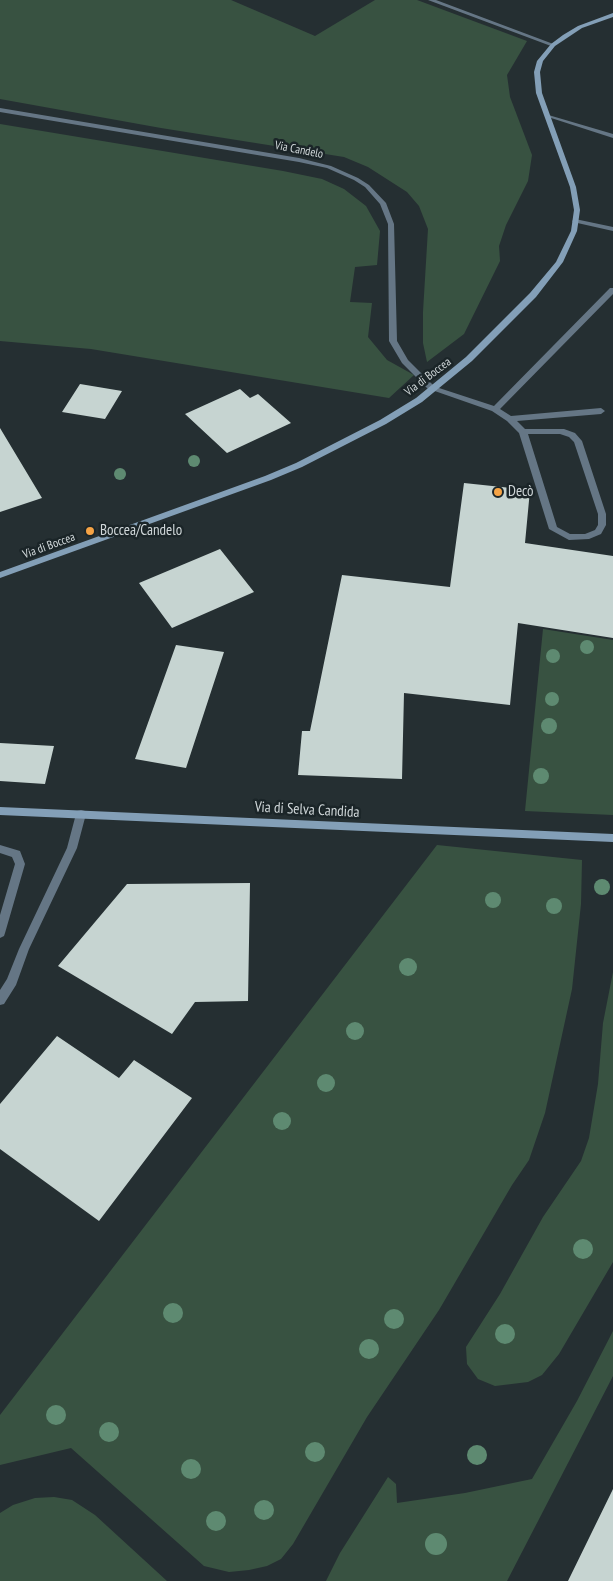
<!DOCTYPE html>
<meta charset="utf-8">
<style>
body{margin:0}
canvas{display:block;background:#252f32}
</style>
<canvas width="613" height="1581"></canvas>
<script>
const ctx = document.querySelector('canvas').getContext('2d');
ctx.lineJoin = 'round';
function fillPath(path, color) { ctx.fillStyle = color; ctx.fill(path, 'evenodd'); }
const toPath = rows => new Path2D(rows.map(r => 'M' + r).join(''));
function trace(path, color, width, dash) { ctx.strokeStyle = color; ctx.lineWidth = width; ctx.lineCap = dash ? 'butt' : 'round'; ctx.setLineDash(dash || []); ctx.stroke(path); }
function drawText(font, color, halo, rows, align = 'center') {
  ctx.font = font + ' "PT Sans Narrow",sans-serif'; ctx.lineWidth = 5; ctx.setLineDash([]); ctx.textBaseline = 'middle'; ctx.strokeStyle = halo; ctx.fillStyle = color; for (const [text, x, y, turn = 0] of rows) {
    ctx.save(); ctx.translate(x, y); ctx.rotate((+turn || 0) * Math.PI / 180); ctx.textAlign = isNaN(turn) ? turn : align; if (halo) ctx.strokeText(text, 0, 0); ctx.fillText(text, 0, 0); ctx.restore();
  }
}
const green = toPath([
 [0,0,231,0,315,36,375,0,417,0,527,41,507,75,510,97,532,155,528,181,506,225,499,246,500,261,464,334,427,362,423,343,423,312,428,229,419,206,407,192,368,167,344,157,161,128,0,99],
 [0,124,283,171,322,179,344,189,366,206,380,231,377,265,355,267,350,302,372,303,368,337,387,360,414,375,389,398,91,349,0,341],
 [543,629,613,640,613,815,525,811],
 [437,845,582,860,581,904,572,989,545,1113,529,1160,512,1185,439,1310,367,1417,293,1544,281,1559,267,1566,249,1570,229,1572,204,1566,71,1448,0,1465,0,1415],
 [613,972,613,1262,559,1354,542,1375,528,1382,495,1386,478,1379,467,1364,466,1347,500,1294,543,1217,581,1161,589,1138,598,1084,603,1023],
 [613,1331,613,1376,507,1581,326,1581,340,1553,388,1477,396,1484,397,1503,465,1493,532,1479,577,1401],
 [54,1497,72,1500,95,1515,167,1581,0,1581,0,1513,13,1505,35,1498]
]);
const building = toPath([
 [80,384,122,391,105,419,62,412],
 [240,389,250,398,258,394,291,423,227,453,185,414],
 [0,428,42,498,0,512],
 [464,483,530,490,525,543,613,556,613,638,518,623,510,705,404,693,402,779,298,775,302,731,310,731,342,575,450,587],
 [220,549,254,592,172,628,139,583],
 [176,645,224,652,186,768,135,759],
 [0,743,54,746,45,784,0,781],
 [250,883,248,1001,195,1002,172,1034,58,966,127,884],
 [57,1036,119,1078,134,1060,192,1098,99,1221,0,1149,0,1104],
 [613,1489,613,1581,568,1581]
]);
const lane = toPath([
 [428,0,436,0,556,45,551,46,428,0],
 [575,219,613,227,613,231,573,222,572,221,575,219],
 [610,288,613,288,613,294,500,409,511,416,601,408,605,411,601,414,517,421,525,429,564,429,575,433,582,441,606,514,606,525,601,534,589,539,569,540,549,529,519,433,507,421,492,411,429,389,433,387,436,387,494,406,610,288],
 [528,434,560,434,569,437,574,442,598,514,598,525,595,530,585,534,570,534,557,527,528,434],
 [81,810,85,811,86,814,77,848,29,949,16,985,4,1004,0,1005,0,990,7,979,19,949,67,848,76,814,77,811,81,810],
 [0,845,20,851,25,864,5,933,4,936,0,938,0,915,15,864,12,857,0,853,0,845]
]);
const street = toPath([
 [0,108,299,158,331,166,358,178,369,185,386,203,394,224,397,341,408,360,437,389,433,391,430,391,402,363,389,341,388,224,380,204,365,187,354,180,327,168,299,162,0,112,0,108],
 [545,114,613,134,613,138,545,116,545,114]
]);
const secondary = toPath([
 [613,13,613,17,582,28,555,46,543,61,540,72,542,93,576,187,580,210,577,231,563,262,536,297,472,361,422,402,386,424,302,467,271,480,0,578,0,572,265,476,296,463,380,420,416,398,466,357,530,293,556,262,571,231,574,210,570,187,536,93,534,72,537,61,551,44,563,35,578,26,613,13],
 [0,807,613,834,613,842,0,815,0,807]
]);
const trees = [
 [194,461,6],
 [120,474,6],
 [587,647,7],
 [553,656,7],
 [552,699,7],
 [549,726,8],
 [541,776,8],
 [602,887,8],
 [493,900,8],
 [554,906,8],
 [408,967,9],
 [355,1031,9],
 [326,1083,9],
 [282,1121,9],
 [583,1249,10],
 [173,1313,10],
 [394,1319,10],
 [505,1334,10],
 [369,1349,10],
 [56,1415,10],
 [109,1432,10],
 [315,1452,10],
 [477,1455,10],
 [191,1469,10],
 [264,1510,10],
 [216,1521,10],
 [436,1544,11]
];
const markers = [
 [498,492,5,"#f5a345"],
 [90,531,5,"#f5a345"]
];
const farStreetnames = [
 ["Via Candelo",299,150,11],
 ["Via di Boccea",428,377,-37],
 ["Via di Boccea",49,546,-20]
];
const poiNames = [
 ["Decò",508,492],
 ["Boccea/Candelo",100,531]
];
const streetNames = [
 ["Via di Selva Candida",307,810,3]
];
fillPath(green, '#385241');
fillPath(building, '#c6d4d1');
fillPath(lane, '#657685');
fillPath(street, '#657685');
fillPath(secondary, '#839fb7');
ctx.fillStyle = '#5e8a71';
for (const [x, y, r] of trees) { ctx.beginPath(); ctx.arc(x, y, r, 0, 2 * Math.PI); ctx.fill(); }
for (const [x, y, r, color] of markers) { const dot = new Path2D(); dot.arc(x, y, r, 0, 2 * Math.PI); ctx.fillStyle = color; ctx.fill(dot); trace(dot, '#1b2528', 2); }
drawText('12px', '#d0d7d9', '#1b2528', farStreetnames);
drawText('15px', '#d0d7d9', '#1b2528', poiNames, 'left');
drawText('15px', '#d0d7d9', '#1b2528', streetNames);
</script>
